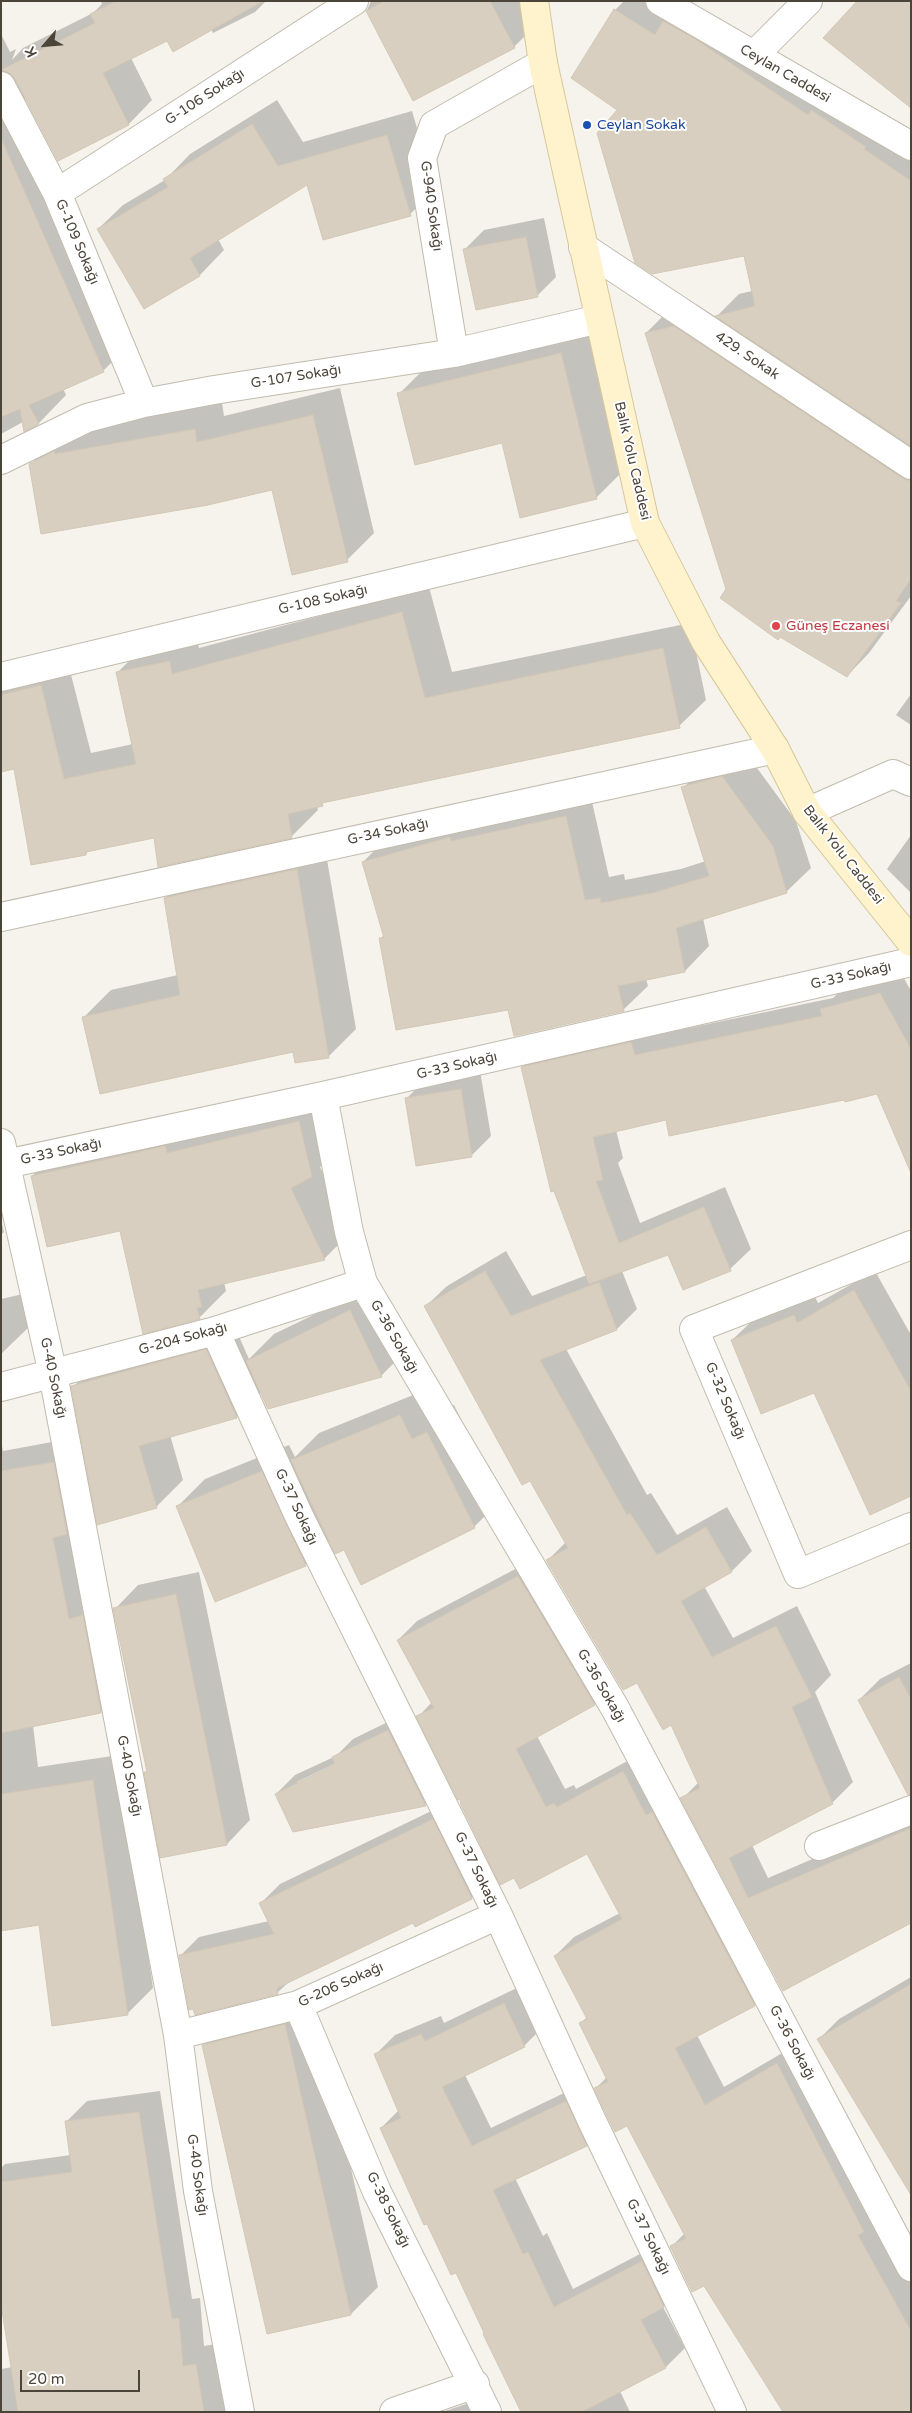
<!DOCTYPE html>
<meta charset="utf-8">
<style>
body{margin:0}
#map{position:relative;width:912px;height:2413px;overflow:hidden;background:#f6f3ec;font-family:"Varela Round",sans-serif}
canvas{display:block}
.frame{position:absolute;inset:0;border:2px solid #4b4439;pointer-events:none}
.north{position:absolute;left:20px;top:20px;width:50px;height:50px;-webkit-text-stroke:4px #fff;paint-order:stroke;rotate:243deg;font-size:14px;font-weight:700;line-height:20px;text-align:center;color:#4b4439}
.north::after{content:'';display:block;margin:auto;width:18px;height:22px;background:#4b4439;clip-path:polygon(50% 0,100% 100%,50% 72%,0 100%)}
.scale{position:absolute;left:20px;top:2370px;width:120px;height:22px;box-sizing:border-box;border:2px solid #4b4439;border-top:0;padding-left:6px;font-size:15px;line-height:18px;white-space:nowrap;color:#4b4439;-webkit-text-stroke:4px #fff;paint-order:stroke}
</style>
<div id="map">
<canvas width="912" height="2413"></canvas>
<div class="frame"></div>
<div class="north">K</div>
<div class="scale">20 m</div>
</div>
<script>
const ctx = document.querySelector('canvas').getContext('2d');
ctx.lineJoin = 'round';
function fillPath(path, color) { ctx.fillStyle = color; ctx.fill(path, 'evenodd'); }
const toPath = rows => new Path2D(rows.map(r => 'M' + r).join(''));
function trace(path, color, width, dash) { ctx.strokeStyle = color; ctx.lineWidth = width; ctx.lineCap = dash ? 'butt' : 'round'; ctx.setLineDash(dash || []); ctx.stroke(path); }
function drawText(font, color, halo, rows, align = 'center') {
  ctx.font = font + ' "Varela Round",sans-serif'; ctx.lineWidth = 4; ctx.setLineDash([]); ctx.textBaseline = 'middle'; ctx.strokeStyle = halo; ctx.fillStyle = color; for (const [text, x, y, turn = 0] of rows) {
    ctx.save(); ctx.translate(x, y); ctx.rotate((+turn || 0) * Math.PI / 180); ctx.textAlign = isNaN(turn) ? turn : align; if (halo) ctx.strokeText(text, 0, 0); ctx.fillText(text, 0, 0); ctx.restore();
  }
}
const shadow = toPath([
 [101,1,266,1,255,12,213,33,211,29,167,39,131,58,152,100,129,124,58,159,27,99,25,101,131,343,103,371,63,388,66,395,39,423,25,430,23,422,1,434,1,34,10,52,16,49,12,60,23,48,93,13,102,4],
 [371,1,526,1,537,24,514,47,367,10],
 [624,1,690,1,830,93,911,143,911,596,869,653,847,676,728,590,646,333,668,311,696,304,716,317,739,294,752,291,744,255,619,109,615,10],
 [277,100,303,142,412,111,435,190,410,214,308,183,218,239,224,250,200,275,145,308,98,229,123,205,165,180,190,154],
 [544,218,556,277,537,296,465,249,484,230],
 [588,327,623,471,596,498,503,442,399,394,426,367],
 [340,388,374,533,347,560,273,488,31,464,58,437,83,427,222,403,224,416],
 [429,587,452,672,690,623,706,700,679,726,327,800,317,806,318,810,291,837,155,837,89,850,86,854,15,767,1,771,1,676,67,659,91,753,133,744,118,672,144,646,196,635,199,648],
 [911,694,911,725,896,715],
 [746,753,796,821,811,868,786,892,703,918,709,946,685,971,646,979,648,986,623,1010,509,1008,380,939,384,935,363,862,387,838,590,793,609,877,624,874,625,880,681,869,706,861,683,788,707,764],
 [911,835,911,893,887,869],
 [324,842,356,1029,329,1056,84,1017,111,990,178,975,165,898,192,871],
 [901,973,911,991,911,1173,878,1092,845,1099,667,1118,616,1130,623,1158,618,1163,640,1223,725,1187,751,1249,730,1269,669,1253,622,1271,637,1309,617,1329,566,1349,647,1495,651,1493,677,1535,727,1507,752,1551,732,1571,704,1586,733,1638,797,1606,831,1675,815,1692,853,1782,833,1802,752,1845,768,1878,911,1817,911,1922,783,1989,682,1799,699,1782,672,1724,547,1561,566,1542,530,1479,426,1306,447,1286,506,1251,532,1296,587,1275,523,1067,543,1047,652,1022,655,1035,833,998,842,989],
 [480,1071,491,1136,472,1155,406,1099,425,1080],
 [326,1095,339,1149,320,1167,351,1232,325,1258,224,1282,226,1291,199,1318,121,1229,32,1176,59,1149],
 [1,1219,4,1232,1,1235],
 [875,1271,911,1335,911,1495,814,1391,732,1340,753,1320,814,1295,818,1303],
 [367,1289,408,1349,381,1376,261,1392,237,1417,170,1435,183,1480,156,1507,73,1387,100,1360,233,1323,249,1359,274,1334],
 [23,1294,29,1327,1,1354,1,1299],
 [428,1389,439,1413,454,1405,501,1500,474,1527,345,1549,330,1540,306,1564,216,1601,178,1506,205,1479,289,1445,295,1457,319,1433],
 [79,1437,93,1507,80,1519,94,1593,108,1590,126,1686,101,1712,33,1725,38,1767,119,1755,153,1988,127,2014,40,1923,1,1929,1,1441,3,1451],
 [538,1557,613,1685,594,1704,537,1736,565,1789,574,1785,576,1789,642,1753,773,1986,754,2005,697,2035,724,2087,796,2045,911,2278,911,2412,705,2284,671,2247,685,2233,628,2125,596,2088,607,2077,580,2024,587,2017,555,1956,574,1937,620,1913,587,1852,461,1798,418,1717,432,1702,398,1640,417,1621],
 [199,1572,250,1820,227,1844,146,1773,148,1771,115,1609,138,1585],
 [911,1663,911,1762,859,1700,880,1679],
 [408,1712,444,1786,425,1805,293,1830,276,1794,295,1775,336,1756,353,1739],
 [340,1761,342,1763,297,1785,297,1782],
 [452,1801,491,1879,472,1898,415,1925,414,1922,290,1981,277,1993,180,1956,199,1937,269,1921,261,1903,280,1884],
 [911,1977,911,2192,818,2040,839,2019],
 [523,1985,543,2027,524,2046,465,2075,491,2128,585,2083,605,2126,586,2145,515,2178,543,2236,547,2233,573,2289,661,2243,683,2287,663,2307,685,2348,666,2367,620,2391,630,2412,523,2412,457,2273,381,2128,399,2110,376,2054,395,2035,441,2016,444,2023],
 [312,1998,378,2287,351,2314,203,2046,230,2019],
 [160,2091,192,2299,200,2298,204,2346,216,2344,229,2412,1,2412,1,2369,13,2367,1,2295,1,2168,5,2164,71,2155,66,2122,87,2101],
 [484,2398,488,2412,442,2412]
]);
const building = toPath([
 [116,1,263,1,173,52,167,41,103,73,129,125,58,161,15,79,10,73,1,70,95,23,90,14,116,1],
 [384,1,490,1,515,48,413,101,366,11,384,1],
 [857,1,911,1,911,108,823,38,857,1],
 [614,9,655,35,663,21,692,37,808,115,811,110,866,147,864,149,911,181,911,446,715,316,755,306,744,256,652,274,635,263,597,133,617,110,571,78,614,9],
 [252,124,278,166,387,135,411,216,323,240,307,185,190,258,200,276,144,309,97,229,168,187,163,179,252,124],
 [1,138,104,372,29,405,39,424,24,432,20,409,1,417,1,138],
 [526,237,538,297,476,310,463,249,526,237],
 [674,326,902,478,911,481,911,579,896,601,901,603,847,677,780,637,778,640,720,598,726,589,645,333,674,326],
 [561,353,597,499,520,518,502,443,415,465,397,393,561,353],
 [313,415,348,562,292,575,272,490,208,505,41,534,29,464,54,451,55,454,195,429,197,442,313,415],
 [402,612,425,698,663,648,680,728,322,803,323,806,288,814,292,838,158,867,154,838,86,852,86,855,31,865,14,769,1,772,1,695,41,685,64,779,136,764,116,672,170,661,172,674,402,612],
 [722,776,773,846,787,893,676,928,685,972,618,986,624,1011,514,1036,508,1010,396,1030,379,938,384,938,362,862,450,837,451,841,566,816,585,900,600,898,601,903,656,892,709,876,681,787,722,776],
 [297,869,329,1058,295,1063,293,1052,100,1094,82,1017,180,995,164,898,297,869],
 [880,993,911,1049,911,1173,877,1094,845,1102,844,1100,669,1136,666,1120,593,1137,603,1180,596,1181,619,1243,704,1207,731,1271,683,1290,668,1255,589,1284,554,1191,551,1192,521,1067,631,1042,635,1055,822,1016,820,1009,880,993],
 [461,1089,472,1157,416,1166,405,1098,461,1089],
 [299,1121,312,1177,291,1188,325,1260,198,1290,202,1307,197,1308,200,1319,143,1334,120,1231,47,1247,31,1176,165,1146,167,1153,299,1121],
 [485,1271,511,1316,599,1282,617,1330,540,1360,627,1515,630,1513,657,1555,706,1527,732,1572,681,1601,712,1657,776,1626,812,1697,792,1707,833,1804,729,1858,748,1898,911,1828,911,1923,783,1991,680,1798,700,1788,671,1725,663,1730,637,1683,623,1690,546,1560,568,1548,530,1481,522,1485,424,1306,485,1271],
 [854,1290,911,1391,911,1496,870,1515,814,1393,761,1414,731,1340,794,1315,797,1323,854,1290],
 [350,1310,382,1377,268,1409,246,1361,350,1310],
 [206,1349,237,1418,139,1446,157,1508,97,1525,71,1386,206,1349],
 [400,1415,412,1439,427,1432,475,1528,361,1585,344,1550,335,1554,291,1460,400,1415],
 [54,1462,67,1534,53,1538,69,1619,83,1615,101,1713,1,1733,1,1471,54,1462],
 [262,1471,306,1566,215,1602,176,1506,262,1471],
 [518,1576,595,1705,516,1749,546,1807,554,1803,557,1807,623,1771,646,1815,652,1812,755,2006,675,2048,705,2105,777,2063,864,2232,858,2235,911,2331,911,2412,783,2412,704,2286,692,2292,670,2246,686,2238,627,2126,615,2132,606,2114,594,2088,608,2082,579,2023,587,2019,554,1956,622,1919,587,1854,520,1889,514,1878,500,1885,461,1805,460,1799,458,1800,416,1716,434,1708,397,1640,518,1576],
 [176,1594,227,1845,160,1858,144,1772,147,1772,113,1608,176,1594],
 [899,1677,911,1699,911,1795,908,1795,858,1700,899,1677],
 [388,1730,426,1806,293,1832,275,1794,335,1764,332,1757,388,1730],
 [93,1780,128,2015,52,2026,39,1925,1,1931,1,1794,93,1780],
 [433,1819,472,1899,415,1927,413,1923,277,1988,278,1994,195,2015,193,2009,189,2010,179,1955,274,1934,259,1903,433,1819],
 [911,1984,911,2195,817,2039,911,1984],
 [504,2003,525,2047,442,2087,472,2146,566,2101,587,2146,493,2190,523,2254,528,2252,554,2307,642,2261,664,2307,641,2320,666,2368,582,2412,521,2412,483,2334,484,2333,456,2273,451,2275,427,2224,424,2225,380,2128,401,2118,374,2054,421,2034,425,2041,504,2003],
 [285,2024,351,2315,267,2334,202,2045,285,2024],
 [139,2112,172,2319,179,2318,183,2366,196,2364,204,2412,18,2412,1,2304,1,2182,72,2172,65,2121,139,2112]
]);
const minor = toPath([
 [660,1,911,146],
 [754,55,808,1],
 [1,86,57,193,144,403],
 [57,193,354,1],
 [583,247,911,465],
 [454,353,422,158,434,125,543,63],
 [1,460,87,418,144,403,214,390,454,353,599,319],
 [1,677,645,523],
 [1,917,775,749],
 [323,1096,349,1232,363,1283,615,1708,911,2267],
 [1,1143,53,1374,178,2035,198,2191,240,2412],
 [1,1165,323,1096,911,962],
 [911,1245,694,1329,798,1574,911,1527],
 [215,1331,299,1516,498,1915,592,2121,732,2412],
 [1,1387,215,1331,363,1283],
 [819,1846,911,1810],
 [298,2005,377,2192,487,2412],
 [178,2035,298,2005,498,1915],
 [394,2412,475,2384]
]);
const tertiary = toPath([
 [807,812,893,774,911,782]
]);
const secondary = toPath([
 [534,1,543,63,645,523,706,642,775,749,807,812,911,942]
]);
const markers = [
 [587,125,5,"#1a4fb4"],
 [776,626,5,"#e0444e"]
];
const streetNames = [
 ["Ceylan Caddesi",785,74,30],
 ["G-106 Sokağı",205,97,-33],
 ["G-940 Sokağı",431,206,82],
 ["G-109 Sokağı",77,242,67],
 ["429. Sokak",747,356,34],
 ["G-107 Sokağı",296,377,-9],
 ["Balık Yolu Caddesi",632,461,77],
 ["G-108 Sokağı",323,600,-13],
 ["G-34 Sokağı",388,832,-12],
 ["Balık Yolu Caddesi",843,855,52],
 ["G-33 Sokağı",851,976,-13],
 ["G-33 Sokağı",457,1066,-13],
 ["G-33 Sokağı",61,1152,-12],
 ["G-36 Sokağı",394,1337,60],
 ["G-204 Sokağı",183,1339,-15],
 ["G-40 Sokağı",53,1378,78],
 ["G-32 Sokağı",725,1401,67],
 ["G-37 Sokağı",296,1507,65],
 ["G-36 Sokağı",601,1686,60],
 ["G-40 Sokağı",129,1776,79],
 ["G-37 Sokağı",476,1870,64],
 ["G-206 Sokağı",341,1985,-24],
 ["G-36 Sokağı",792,2043,62],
 ["G-40 Sokağı",197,2175,82],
 ["G-38 Sokağı",388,2210,64],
 ["G-37 Sokağı",648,2237,64]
];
const transitNames = [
 ["Ceylan Sokak",597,125]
];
const healthNames = [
 ["Güneş Eczanesi",786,626]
];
fillPath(shadow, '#0003');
fillPath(building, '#d8cfc1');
trace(building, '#d3c7b4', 1);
trace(minor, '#c2bbae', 30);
trace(tertiary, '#c2bbae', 30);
trace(secondary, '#d6c79b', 30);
trace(minor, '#fff', 28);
trace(tertiary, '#fff', 28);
trace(secondary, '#fff3cd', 28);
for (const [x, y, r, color] of markers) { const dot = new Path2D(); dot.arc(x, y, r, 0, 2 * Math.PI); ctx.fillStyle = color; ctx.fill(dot); trace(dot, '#fff', 2); }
drawText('14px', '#4b4439', '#fff', streetNames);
drawText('14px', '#164399', '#fff', transitNames, 'left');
drawText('14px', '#be3a42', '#fff', healthNames, 'left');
</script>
